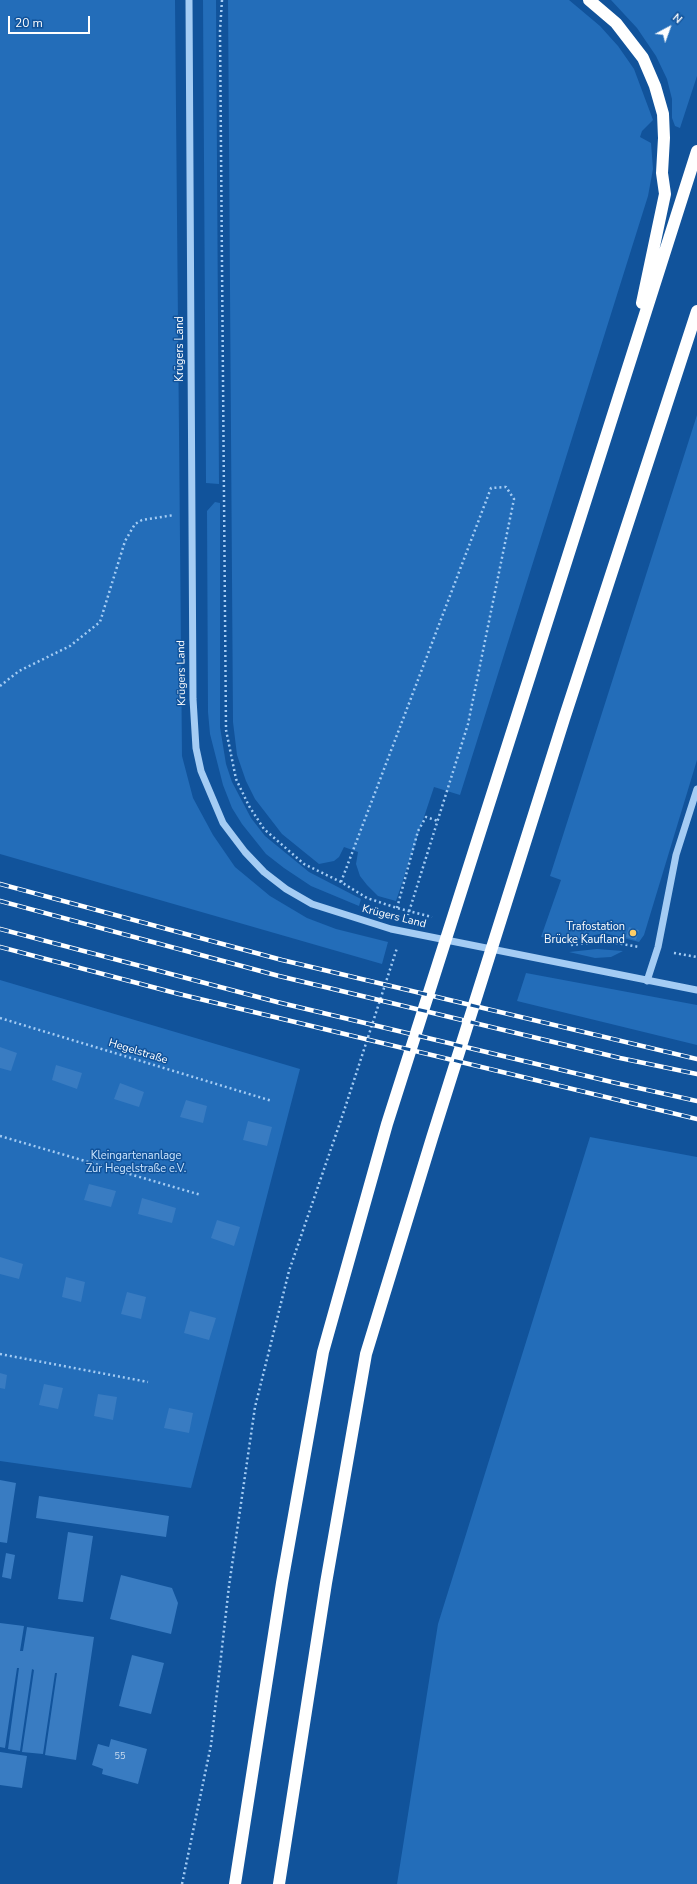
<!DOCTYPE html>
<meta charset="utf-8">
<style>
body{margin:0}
#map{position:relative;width:697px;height:1884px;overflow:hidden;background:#11539b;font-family:"Nunito Sans",sans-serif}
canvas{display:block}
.north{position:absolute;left:649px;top:8px;width:40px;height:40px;-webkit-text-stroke:3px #11539b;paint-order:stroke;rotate:41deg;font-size:11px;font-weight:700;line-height:16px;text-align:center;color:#fff}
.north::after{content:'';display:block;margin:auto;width:14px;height:18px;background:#fff;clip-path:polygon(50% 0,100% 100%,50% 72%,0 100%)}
.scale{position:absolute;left:8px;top:16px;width:82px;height:18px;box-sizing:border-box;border:2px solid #fff;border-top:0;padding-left:5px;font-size:12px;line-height:14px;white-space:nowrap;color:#fff;-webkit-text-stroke:3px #11539b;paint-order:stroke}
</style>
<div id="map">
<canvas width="697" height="1884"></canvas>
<div class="north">N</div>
<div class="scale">20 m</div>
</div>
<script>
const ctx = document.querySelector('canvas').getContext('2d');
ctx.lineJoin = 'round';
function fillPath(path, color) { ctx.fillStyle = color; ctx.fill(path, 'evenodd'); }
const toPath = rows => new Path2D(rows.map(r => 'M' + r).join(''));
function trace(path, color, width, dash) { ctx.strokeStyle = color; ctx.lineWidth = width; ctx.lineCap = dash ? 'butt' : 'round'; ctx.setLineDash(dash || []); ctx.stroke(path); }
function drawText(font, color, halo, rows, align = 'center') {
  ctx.font = font + ' "Nunito Sans",sans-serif'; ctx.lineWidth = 3; ctx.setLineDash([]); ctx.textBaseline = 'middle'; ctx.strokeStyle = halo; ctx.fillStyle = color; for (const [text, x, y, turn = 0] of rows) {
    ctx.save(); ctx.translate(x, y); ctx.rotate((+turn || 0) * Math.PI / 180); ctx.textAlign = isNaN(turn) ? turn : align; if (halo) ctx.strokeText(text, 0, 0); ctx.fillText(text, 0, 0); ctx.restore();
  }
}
const green = toPath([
 [0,0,175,0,182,756,193,798,213,835,235,867,270,896,307,918,336,929,388,942,382,964,0,854],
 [203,0,216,0,219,484,206,483],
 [228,0,569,0,600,26,618,46,634,69,653,120,642,131,640,137,651,143,653,169,648,196,460,795,434,787,396,901,378,896,367,885,360,876,356,864,358,852,344,847,339,857,334,861,319,864,282,834,255,799,246,781,237,755,233,722],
 [611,0,697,0,697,76,680,128,675,126,672,118,672,99,667,79,656,56,637,28],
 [697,415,697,760,644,935,639,942,604,933,577,939,560,940,541,937,561,880,550,876],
 [215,502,220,503,220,727,226,764,232,782,251,818,265,836,309,872,361,899,359,906,311,886,284,868,266,854,242,824,232,808,223,785,210,734,208,712,207,511],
 [597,949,623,951,611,957,595,958,569,952],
 [526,973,697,1005,697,1045,517,1001],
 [0,980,300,1069,191,1488,0,1461],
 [590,1137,697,1157,697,1884,397,1884,438,1624]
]);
const building = toPath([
 [629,927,639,930,636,940,626,937],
 [0,1047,17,1053,11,1071,0,1068],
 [56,1065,82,1073,77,1089,52,1080],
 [120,1083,144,1092,139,1107,114,1099],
 [186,1100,207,1106,203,1123,180,1117],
 [248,1121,272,1127,267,1146,243,1140],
 [89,1184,116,1191,111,1207,84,1200],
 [142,1198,176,1208,172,1223,138,1214],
 [217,1220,240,1227,234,1246,211,1238],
 [0,1257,23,1264,19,1279,0,1274],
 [66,1277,85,1282,81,1302,62,1297],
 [127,1292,146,1297,141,1319,121,1314],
 [190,1311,216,1318,209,1340,184,1333],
 [0,1373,7,1375,5,1389,0,1388],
 [44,1384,63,1388,58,1409,39,1405],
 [98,1394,117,1397,113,1420,94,1416],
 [169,1408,193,1413,189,1433,164,1428],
 [0,1480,16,1483,7,1543,0,1542],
 [39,1496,169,1516,166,1537,36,1518],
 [68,1532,93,1536,83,1602,58,1599],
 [6,1553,15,1555,11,1579,2,1577],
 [121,1575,172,1588,178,1603,171,1634,110,1619],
 [0,1623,24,1626,20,1651,23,1651,27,1627,94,1637,76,1760,45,1755,57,1673,55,1673,43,1754,22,1752,34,1670,32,1669,20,1751,8,1749,19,1668,17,1668,5,1748,0,1747],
 [132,1655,164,1663,151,1714,119,1706],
 [111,1739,147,1749,138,1784,102,1774,103,1769,92,1765,98,1744,109,1747],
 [0,1752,27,1756,22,1788,0,1785]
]);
const path = toPath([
 [222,0,220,31,226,730,236,779,249,806,264,829,304,864,341,882,367,898,397,908,432,917],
 [0,686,19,671,70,646,100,622,125,541,135,524,142,520,174,515],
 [341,882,491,488,506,487,514,499,468,724,408,915],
 [397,908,418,831,426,817,438,821],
 [571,945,605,941,639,947],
 [674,953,697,957],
 [0,1018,272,1101],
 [0,1136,201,1195],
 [0,1354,148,1382],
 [182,1884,211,1745,229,1586,255,1407,289,1271,344,1111,397,948]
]);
const minor = toPath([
 [189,0,193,699,196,748,201,771,223,823,245,852,264,872,286,889,312,904,391,929,697,990],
 [647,981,658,947,676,855,697,789]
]);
const highway = toPath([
 [589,0,616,23,643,58,655,86,663,114,664,138,662,173,665,194,642,303],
 [235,1884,282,1583,323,1352,387,1124,697,151],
 [279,1884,326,1583,366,1354,432,1138,564,719,697,311]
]);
const rail = toPath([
 [0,884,282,960,697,1059],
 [0,901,279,976,620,1058,697,1074],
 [0,929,277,1002,616,1083,697,1101],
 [0,947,179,994,697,1119]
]);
const markers = [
 [633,933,4,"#ffcd67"]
];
const numberNames = [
 ["55",120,1757]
];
const streetNames = [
 ["Krügers Land",180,349,-90],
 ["Krügers Land",182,673,-91],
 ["Krügers Land",394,917,14],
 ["Hegelstraße",138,1052,17]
];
const poiNames = [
 ["Trafostation",625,927],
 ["Brücke Kaufland",625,940]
];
const parkNames = [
 ["Kleingartenanlage",136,1156],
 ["Zur Hegelstraße e.V.",136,1169]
];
fillPath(green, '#236db9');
fillPath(building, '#397cc2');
trace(path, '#a4ccf4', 2.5, [2, 3]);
trace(minor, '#a4ccf4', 7);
trace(highway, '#fff', 12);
trace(rail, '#fff', 4.5);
trace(rail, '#11539b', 3, [9]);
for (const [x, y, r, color] of markers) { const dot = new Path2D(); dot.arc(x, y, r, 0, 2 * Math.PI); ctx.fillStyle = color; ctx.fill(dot); trace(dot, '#11539b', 1.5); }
drawText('9px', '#cedef0', null, numberNames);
drawText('11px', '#fff', '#11539b', streetNames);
drawText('11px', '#fff', '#11539b', poiNames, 'right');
drawText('11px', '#cce5fe', '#11539b', parkNames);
</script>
